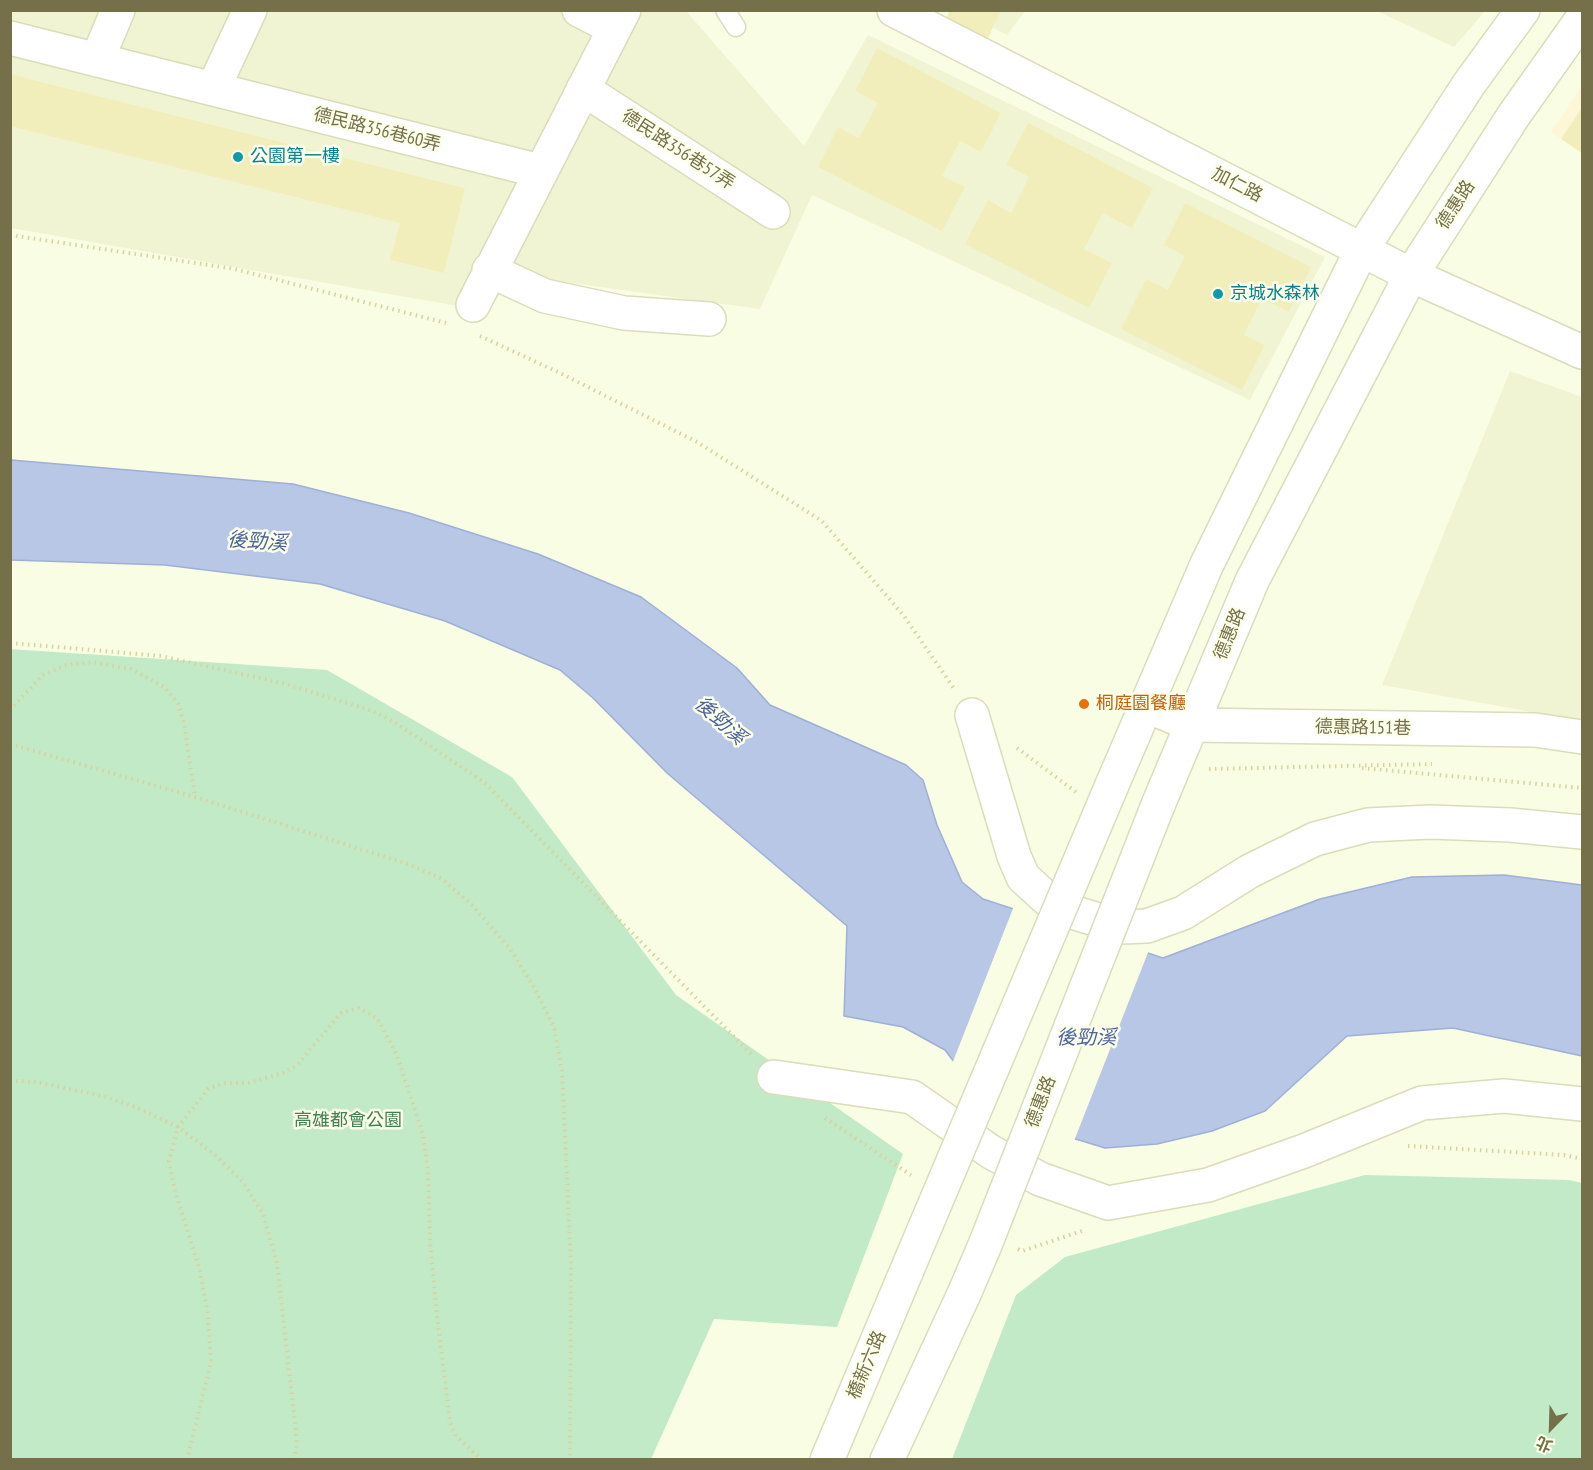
<!DOCTYPE html>
<meta charset="utf-8">
<style>
body{margin:0}
#map{position:relative;width:1593px;height:1470px;overflow:hidden;background:#f9fde3;font-family:"PT Sans Narrow","Noto Sans TC",sans-serif}
canvas{display:block}
.frame{position:absolute;inset:0;border:12px solid #757049;pointer-events:none}
.north{position:absolute;left:1521px;top:1398px;width:60px;height:60px;-webkit-text-stroke:4px #fcffea;paint-order:stroke;rotate:203deg;font-size:16px;font-weight:700;line-height:24px;text-align:center;color:#757049}
.north::after{content:'';display:block;margin:auto;width:21px;height:27px;background:#757049;clip-path:polygon(50% 0,100% 100%,50% 72%,0 100%)}
</style>
<div id="map">
<canvas width="1593" height="1470"></canvas>
<div class="frame"></div>
<div class="north">北</div>
</div>
<script>
const ctx = document.querySelector('canvas').getContext('2d');
ctx.lineJoin = 'round';
function fillPath(path, color) { ctx.fillStyle = color; ctx.fill(path, 'evenodd'); }
const toPath = rows => new Path2D(rows.map(r => 'M' + r).join(''));
function trace(path, color, width, dash) { ctx.strokeStyle = color; ctx.lineWidth = width; ctx.lineCap = dash ? 'butt' : 'round'; ctx.setLineDash(dash || []); ctx.stroke(path); }
function drawText(font, color, halo, rows, align = 'center') {
  ctx.font = font + ' "PT Sans Narrow","Noto Sans TC",sans-serif'; ctx.lineWidth = 5; ctx.setLineDash([]); ctx.textBaseline = 'middle'; ctx.strokeStyle = halo; ctx.fillStyle = color; for (const [text, x, y, turn = 0] of rows) {
    ctx.save(); ctx.translate(x, y); ctx.rotate((+turn || 0) * Math.PI / 180); ctx.textAlign = isNaN(turn) ? turn : align; if (halo) ctx.strokeText(text, 0, 0); ctx.fillText(text, 0, 0); ctx.restore();
  }
}
const residential = toPath([
 [10,11,686,11,804,146,868,35,1325,257,1250,400,812,195,760,309,549,280,483,258,458,306,11,228],
 [960,11,1025,11,1007,35],
 [1377,11,1485,11,1454,47],
 [1510,371,1582,397,1582,721,1382,685]
]);
const commercial = toPath([
 [1582,86,1582,153,1551,132]
]);
const green = toPath([
 [10,649,327,670,512,777,676,995,903,1154,837,1327,714,1319,651,1459,11,1459],
 [1365,1175,1569,1180,1582,1183,1582,1459,952,1459,1016,1295,1065,1257]
]);
const water = toPath([
 [11,460,293,484,409,513,538,554,641,597,737,668,770,705,906,765,923,780,937,825,962,882,983,899,1163,958,1320,899,1412,877,1504,875,1582,885,1582,1056,1453,1028,1347,1036,1265,1111,1212,1131,1157,1144,1105,1148,1033,1126,976,1091,945,1050,903,1027,844,1016,847,926,667,773,593,698,560,670,445,621,320,584,165,565,11,560,11,460]
]);
const pier = toPath([
 [1014,906,1149,950,1074,1141,1031,1128,975,1094,952,1064]
]);
const building = toPath([
 [950,10,1001,10,982,51,940,32],
 [877,48,1001,113,981,152,960,141,942,176,965,187,942,231,818,167,838,127,859,138,878,103,855,91],
 [10,74,465,188,444,273,390,260,400,223,10,126],
 [1582,108,1582,153,1561,139],
 [1028,123,1153,188,1132,228,1103,213,1084,249,1112,263,1089,308,965,244,988,200,1011,213,1029,177,1006,165],
 [1185,203,1311,267,1289,312,1262,299,1244,335,1265,345,1242,390,1121,329,1146,279,1168,290,1185,256,1164,245]
]);
const path = toPath([
 [10,235,235,269,446,323],
 [480,336,560,373,697,442,822,521,904,616,955,690],
 [10,643,161,656,282,683,373,711,394,722,485,783,752,1055],
 [10,710,43,675,66,665,92,662,131,669,164,687,178,703,184,723,195,797],
 [10,744,195,797,408,864,442,879,472,905,510,949,535,989,554,1027,562,1071,571,1264,570,1460],
 [1017,748,1076,792],
 [1362,768,1582,788],
 [1209,769,1432,764],
 [10,1081,36,1082,103,1096,138,1108,178,1127,214,1154,243,1182,263,1214,277,1263,297,1442,294,1460],
 [825,1118,911,1175],
 [1408,1146,1564,1155,1582,1159],
 [1018,1249,1022,1251,1085,1230],
 [187,1460,211,1362,208,1315,200,1271,174,1187,169,1161,178,1127,208,1089,223,1083,248,1083,283,1073,297,1065,341,1013,359,1008,377,1018,396,1053,423,1134,428,1170,430,1240,437,1316,450,1422,456,1436,482,1460]
]);
const service = toPath([
 [725,10,736,27]
]);
const minor = toPath([
 [579,10,614,28],
 [894,10,1411,275,1582,352],
 [10,38,540,171],
 [97,60,118,10],
 [213,89,250,10],
 [583,89,773,212],
 [489,270,545,296,624,313,709,319],
 [473,305,624,10],
 [1147,706,1193,725,1535,730,1582,737],
 [972,715,1014,856,1023,877,1047,899,1069,911,1121,927,1147,926,1183,913,1250,871,1315,839,1368,825,1430,822,1510,825,1582,832],
 [774,1077,912,1097,991,1152,1040,1179,1108,1203,1208,1185,1304,1151,1422,1103,1504,1096,1582,1104],
 [827,1460,907,1270],
 [887,1460,964,1294]
]);
const tertiary = toPath([
 [1112,785,1207,564,1362,249,1469,84,1523,10],
 [1158,805,1252,581,1411,275,1514,115,1582,19]
]);
const tertiaryBridge = toPath([
 [907,1270,1112,785],
 [964,1294,985,1245,1158,805]
]);
const markers = [
 [238,157,6,"#0f9aa8"],
 [1218,294,6,"#0f9aa8"],
 [1084,704,6,"#e8710a"]
];
const streetNames = [
 ["德民路356巷60弄",377,130,14],
 ["德民路356巷57弄",678,150,33],
 ["加仁路",1237,185,27],
 ["德惠路",1456,205,-57],
 ["德惠路",1230,634,-68],
 ["德惠路151巷",1363,728,1],
 ["德惠路",1041,1102,-69],
 ["橋新六路",867,1365,-67]
];
const cultureNames = [
 ["公園第一樓",250,157],
 ["京城水森林",1230,294]
];
const foodNames = [
 ["桐庭園餐廳",1096,704]
];
const parkNames = [
 ["高雄都會公園",348,1121]
];
const waterNames = [
 ["後勁溪",257,542,4],
 ["後勁溪",720,721,42],
 ["後勁溪",1086,1038]
];
fillPath(residential, '#f1f4d2');
fillPath(commercial, '#fdf6d7');
fillPath(green, '#c2eac7');
fillPath(water, '#b8c7e6');
trace(water, '#9eb0d8', 1.5);
fillPath(pier, '#f9fde3');
fillPath(building, '#f2eebb');
trace(service, '#dbdcba', 21);
trace(minor, '#dbdcba', 36);
trace(tertiary, '#dbdcba', 36);
trace(path, '#d7d29e', 4, [1.5, 4.5]);
trace(service, '#fff', 18);
trace(minor, '#fff', 33);
trace(tertiary, '#fff', 33);
trace(tertiaryBridge, '#dbdcba', 36, []);
trace(tertiaryBridge, '#fff', 33);
for (const [x, y, r, color] of markers) { const dot = new Path2D(); dot.arc(x, y, r, 0, 2 * Math.PI); ctx.fillStyle = color; ctx.fill(dot); trace(dot, '#fcffea', 2); }
drawText('18px', '#757049', '#fcffea', streetNames);
drawText('18px', '#0d838f', '#fcffea', cultureNames, 'left');
drawText('18px', '#c56008', '#fcffea', foodNames, 'left');
drawText('18px', '#438152', '#fcffea', parkNames);
drawText('italic 20px', '#4b649e', '#fcffea', waterNames);
</script>
